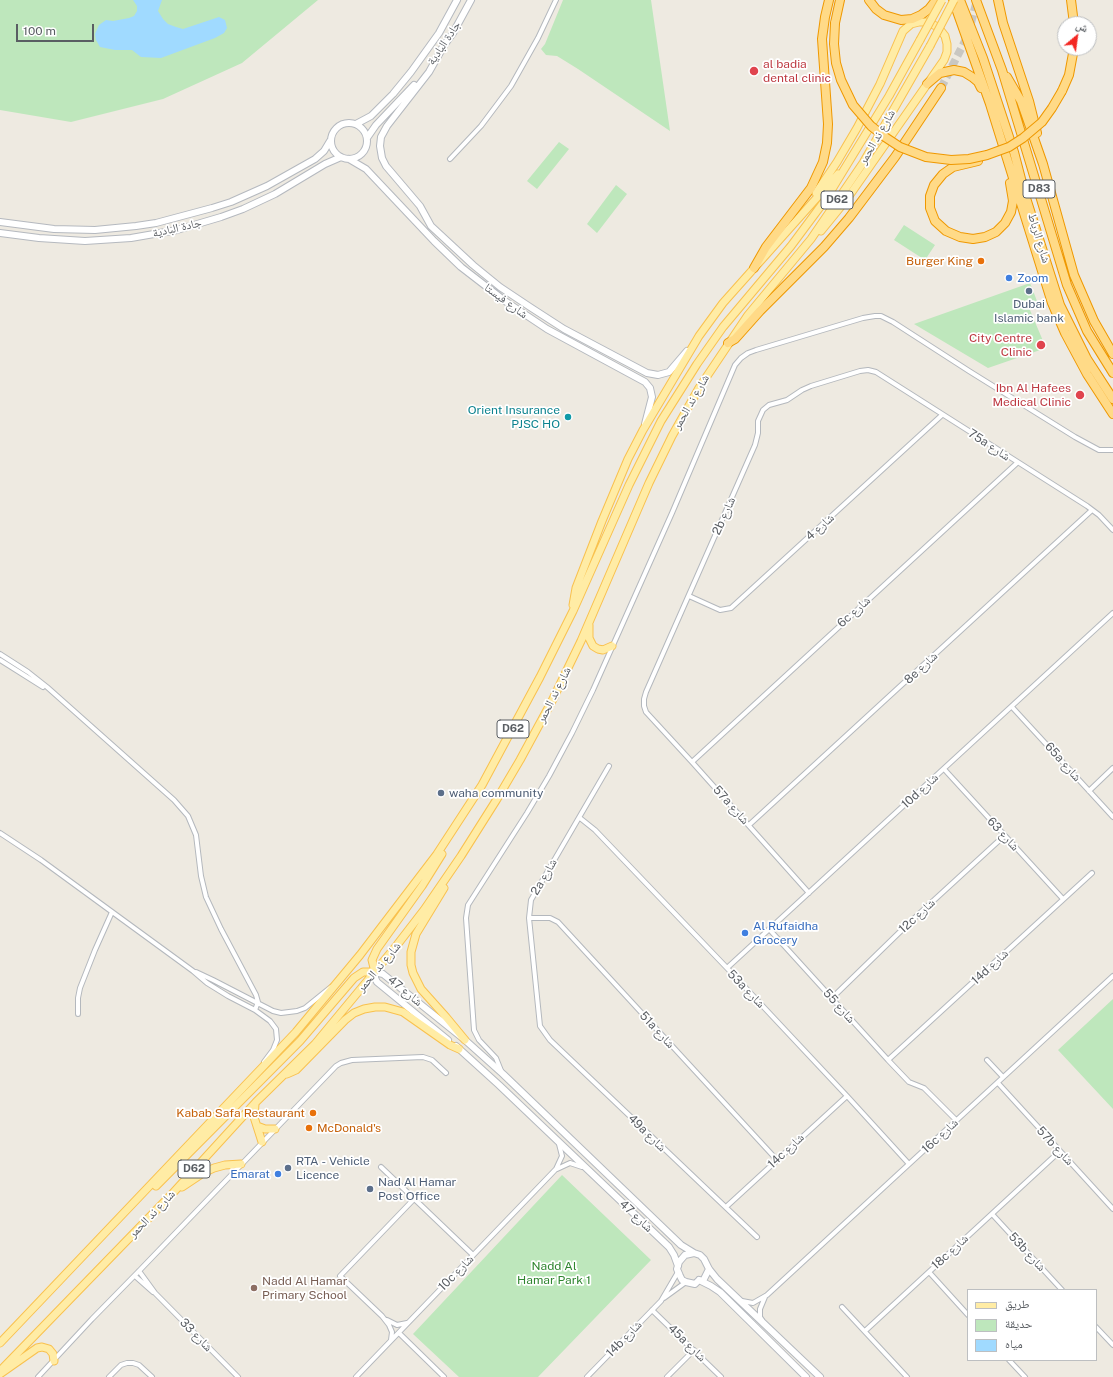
<!DOCTYPE html>
<meta charset="utf-8">
<style>
body{margin:0}
#map{position:relative;width:1113px;height:1377px;overflow:hidden;background:#eeeae1;font-family:"Public Sans","Noto Naskh Arabic",sans-serif}
canvas{display:block}
.legend{position:absolute;left:967px;top:1289px;width:130px;height:72px;box-sizing:border-box;background:#fff;border:1px solid #bdbfc1;margin:0;padding:5px 7px;list-style:none;font-size:12px;color:#5a5e63}
.legend li{display:flex;align-items:center;gap:8px;height:20px}
.legend b{width:20px;border:1px solid #bdbfc1}
.north{position:absolute;left:1057px;top:16px;width:40px;height:40px;box-sizing:border-box;background:#fff;border:1px solid #bdbfc1;border-radius:50%;rotate:29deg;font-size:11px;font-weight:700;line-height:16px;text-align:center;color:#5a5e63}
.north::after{content:'';display:block;margin:auto;width:14px;height:18px;background:#f32722;clip-path:polygon(50% 0,100% 100%,50% 72%,0 100%)}
.scale{position:absolute;left:16px;top:24px;width:78px;height:18px;box-sizing:border-box;border:2px solid #5a5e63;border-top:0;padding-left:5px;font-size:12px;line-height:14px;white-space:nowrap;color:#5a5e63;-webkit-text-stroke:3px #fff;paint-order:stroke}
</style>
<div id="map">
<canvas width="1113" height="1377"></canvas>
<ul class="legend">
<li><b style="height:5px;background:#ffeca5"></b>طريق</li>
<li><b style="height:11px;background:#bee7bc"></b>حديقة</li>
<li><b style="height:11px;background:#a0daff"></b>مياه</li>
</ul>
<div class="north">ش</div>
<div class="scale">100 m</div>
</div>
<script>
const ctx = document.querySelector('canvas').getContext('2d');
ctx.lineJoin = 'round';
function fillPath(path, color) { ctx.fillStyle = color; ctx.fill(path, 'evenodd'); }
const toPath = rows => new Path2D(rows.map(r => 'M' + r).join(''));
function trace(path, color, width, dash) { ctx.strokeStyle = color; ctx.lineWidth = width; ctx.lineCap = dash ? 'butt' : 'round'; ctx.setLineDash(dash || []); ctx.stroke(path); }
function drawText(font, color, halo, rows, align = 'center') {
  ctx.font = font + ' "Public Sans","Noto Naskh Arabic",sans-serif'; ctx.lineWidth = 3.5; ctx.setLineDash([]); ctx.textBaseline = 'middle'; ctx.strokeStyle = halo; ctx.fillStyle = color; for (const [text, x, y, turn = 0] of rows) {
    ctx.save(); ctx.translate(x, y); ctx.rotate((+turn || 0) * Math.PI / 180); ctx.textAlign = isNaN(turn) ? turn : align; if (halo) ctx.strokeText(text, 0, 0); ctx.fillText(text, 0, 0); ctx.restore();
  }
}
const green = toPath([
 [0,0,318,0,242,63,163,99,71,122,0,110],
 [563,0,651,0,670,131,578,69,557,56,546,55,541,49,545,44],
 [559,142,569,149,537,189,527,181],
 [616,185,627,194,597,233,587,224],
 [904,225,935,245,925,260,894,240],
 [1030,283,1037,301,1027,303,1046,348,988,368,914,324],
 [1113,999,1113,1109,1058,1050],
 [562,1175,651,1260,538,1377,459,1377,413,1334]
]);
const water = toPath([
 [133,0,162,0,158,11,163,19,168,24,176,27,183,29,219,17,225,20,227,28,224,33,215,38,161,58,141,57,132,50,115,50,100,47,96,40,95,34,99,25,106,20,113,21,129,18,134,16,137,11,137,6]
]);
const highwayTunnel = toPath([
 [941,88,965,41,971,23,977,0]
]);
const street = toPath([
 [450,159,481,126,511,86,538,38,556,0],
 [689,596,720,610,731,608,942,415],
 [0,654,28,672,47,687,174,800,188,816,196,835,201,876,206,897,221,929,256,995,258,1002,255,1010],
 [0,660,43,687],
 [1012,707,1113,817],
 [692,762,1017,463],
 [609,766,531,900,529,918,540,1026,550,1040,757,1237],
 [944,769,1063,899],
 [1089,791,1113,768],
 [580,818,595,830,727,968,847,1096,909,1164],
 [749,825,1092,510],
 [0,833,41,860,193,971,207,983,228,996,255,1010,270,1021,276,1029,277,1040,273,1050,264,1062],
 [809,893,692,762,646,712,644,706,644,699,646,692,755,445,758,433,758,421,763,410,769,405,787,400,802,390,811,386,860,371,868,370,876,372,1087,506,1099,515,1113,530],
 [529,918,550,918,558,922,777,1160],
 [769,929,888,1060,909,1082,924,1088,956,1120],
 [727,968,1113,613],
 [196,972,213,980,273,1011,281,1013,297,1011,305,1008,331,987],
 [832,998,908,924,1004,836],
 [78,1014,78,998,80,988,95,950,112,912],
 [888,1060,1092,873],
 [987,1060,1003,1077],
 [502,1073,496,1058,479,1040,474,1030,466,918,468,905,527,813,549,776,572,733,593,690,672,513,735,365,741,358,748,353,756,350,863,318,875,316,881,316,893,322,969,371,1075,437,1099,450,1113,450],
 [998,1083,1113,1209],
 [381,1167,473,1255],
 [557,1169,570,1163,582,1167],
 [726,1207,847,1096],
 [992,1214,1062,1290],
 [139,1271,155,1293,238,1377],
 [929,1272,968,1315],
 [135,1276,153,1292],
 [664,1298,686,1282],
 [742,1301,753,1303,767,1295,1113,976],
 [842,1307,907,1377],
 [652,1310,721,1377],
 [387,1320,397,1325,407,1323],
 [762,1320,760,1317,760,1309,765,1297],
 [1096,1327,1113,1345],
 [865,1331,1060,1151],
 [399,1333,444,1377],
 [391,1340,392,1332,389,1325,382,1316,340,1276,414,1199],
 [1009,1360,1025,1377],
 [38,1377,92,1319,139,1271,336,1066,341,1063,352,1060,423,1057,432,1060,446,1073],
 [109,1377,121,1365,127,1363,133,1363,139,1365,152,1377],
 [356,1377,556,1169,562,1156,559,1144],
 [587,1377,661,1301,678,1272],
 [667,1377,694,1350]
]);
const secondary = toPath([
 [442,49,429,72,387,126,381,137,380,146,382,158,386,166,420,206,431,226,473,265,500,287,530,307,564,329,647,373,658,375,669,372,687,351],
 [440,51,453,33,471,0],
 '331 141a18 18 0 1 1 36 0a18 18 0 1 1-36 0Z',
 [356,124,371,116,393,94,411,72,439,33,457,0],
 [367,138,376,125,414,85],
 [349,159,366,169,434,241,461,267,505,301,547,329,645,382,650,388,652,397,645,424],
 [0,222,54,229,95,230,136,226,156,223,212,208,231,202,267,186,315,159,324,151,330,141],
 [0,233,39,238,85,241,131,238,177,230,221,217,243,209,275,194,325,164,341,157],
 [448,1040,377,982,375,978,375,972,383,974,465,1040,503,1074,681,1245,694,1253],
 [456,1046,499,1085,669,1247,674,1255,678,1266],
 [709,1269,703,1281,699,1280,695,1284,686,1282,682,1280,680,1276,677,1269,679,1262,685,1255,694,1253,700,1255,704,1259,709,1269,717,1279,820,1377],
 [699,1280,711,1286,720,1292,806,1377]
]);
const primary = toPath([
 [816,193,837,162,857,128,880,84,903,31,911,24,919,22,927,22,938,27,945,36,947,44,947,52,944,60,847,199,821,231],
 [573,605,576,588,602,521,628,459,643,430,699,336,723,303,838,174],
 [589,625,589,638,593,646,598,649,603,650,612,646],
 [444,888,416,934,411,952,411,965,413,973,421,989,446,1017,465,1040],
 [287,1074,296,1070,345,1020,354,1013,364,1009,375,1007,385,1007,403,1012,450,1045,459,1049],
 [255,1104,254,1117,262,1142],
 [257,1126,265,1129,275,1129],
 [156,1186,300,1041,354,978,363,972,375,972,372,960,377,949,422,886,442,854],
 [182,1187,203,1173,214,1168,225,1165,241,1164],
 [0,1343,296,1032,360,955,437,854,482,785,540,677,573,611,629,485,661,421,697,364,723,327,791,246,826,199,889,96,920,40],
 [0,1371,172,1194,256,1102,315,1044,397,945,424,910,461,856,497,799,520,760,552,701,581,641,649,483,672,436,699,388,748,315,811,239,863,163,930,46],
 [0,1374,37,1348,42,1347,49,1349,53,1354,54,1361]
]);
const highway = toPath([
 [869,0,876,9,884,15,901,20,912,19,921,15,929,9,936,0],
 [953,0,990,104,1052,303,1065,333,1087,374,1113,414],
 [960,0,983,58,1014,152,1026,198,1060,305,1087,359,1113,399],
 [976,0,1002,70,1067,285,1087,331,1113,373],
 [998,0,1003,23,1029,101,1037,133],
 [1071,0,1074,24],
 [835,23,840,0],
 [1007,77,1021,101,1043,164,1074,275,1094,321,1113,354],
 [927,84,940,73,954,70,964,72,972,77,978,82,981,88],
 [1062,91,1069,75,1074,48],
 [978,161,953,167,943,174,934,185,930,196,930,208,935,221,946,231,960,237,973,239,985,237,996,232,1005,223,1011,212,1013,201,1010,183],
 [754,268,766,247,811,188,823,162,827,143,828,124,822,39,825,17,829,0],
 [728,343,735,339,760,311,824,247,849,218,895,157,941,88]
]);
const primaryBridge = toPath([
 [920,40,942,0],
 [930,46,954,0]
]);
const highwayBridge = toPath([
 [835,23,834,44,836,63,841,80,853,105,871,126,885,137,900,147,926,157,951,160,969,159,987,155,1009,147,1023,138,1042,122,1052,108,1062,91]
]);
const markers = [
 [754,71,5,"#e0444e"],
 [981,261,4,"#e8710a"],
 [1009,278,4,"#3f7fe0"],
 [1029,291,4,"#5c6f8a"],
 [1041,345,5,"#e0444e"],
 [1080,395,5,"#e0444e"],
 [568,417,4,"#0f9aa8"],
 [441,793,4,"#5c6f8a"],
 [745,933,4,"#3f7fe0"],
 [313,1113,4,"#e8710a"],
 [309,1128,4,"#e8710a"],
 [288,1168,4,"#5c6f8a"],
 [278,1174,4,"#3f7fe0"],
 [370,1189,4,"#5c6f8a"],
 [254,1288,4,"#8d6e63"]
];
const shields = [
 [1039,189,32],
 [837,200,32],
 [513,729,32],
 [194,1169,32]
];
const shieldNames = [
 ["D83",1039,189],
 ["D62",837,200],
 ["D62",513,729],
 ["D62",194,1169]
];
const streetNames = [
 ["جادة البادية",444,43,-56],
 ["شارع ند الحمر",877,137,-60],
 ["جادة البادية",177,228,-13],
 ["شارع الرباط",1039,238,73],
 ["شارع فيستا",506,301,36],
 ["شارع ند الحمر",691,402,-60],
 ["75a شارع",989,445,33],
 ["2b شارع",724,516,-66],
 ["شارع 4",820,527,-42],
 ["6c شارع",854,612,-42],
 ["8e شارع",921,668,-43],
 ["شارع ند الحمر",554,695,-63],
 ["65a شارع",1063,762,48],
 ["10d شارع",920,791,-43],
 ["57a شارع",731,805,48],
 ["شارع 63",1003,834,47],
 ["2a شارع",544,877,-60],
 ["12c شارع",917,916,-43],
 ["شارع ند الحمر",379,967,-50],
 ["14d شارع",990,967,-43],
 ["53a شارع",746,989,46],
 ["شارع 47",405,991,39],
 ["شارع 55",839,1006,48],
 ["51a شارع",657,1030,47],
 ["49a شارع",647,1133,44],
 ["16c شارع",940,1136,-43],
 ["57b شارع",1055,1146,47],
 ["14c شارع",786,1151,-43],
 ["شارع ند الحمر",152,1214,-46],
 ["شارع 47",636,1216,43],
 ["18c شارع",950,1252,-43],
 ["53b شارع",1027,1252,47],
 ["10c شارع",456,1273,-46],
 ["شارع 33",196,1335,46],
 ["14b شارع",624,1339,-46],
 ["45a شارع",687,1343,44]
];
const healthNames = [
 ["al badia",763,64,"left"],
 ["dental clinic",763,78,"left"],
 ["City Centre",1032,338],
 ["Clinic",1032,352],
 ["Ibn Al Hafees",1071,388],
 ["Medical Clinic",1071,402]
];
const foodNames = [
 ["Burger King",973,261],
 ["Kabab Safa Restaurant",305,1113],
 ["McDonald's",317,1128,"left"]
];
const shopNames = [
 ["Zoom",1017,278],
 ["Al Rufaidha",753,926],
 ["Grocery",753,940],
 ["Emarat",270,1174,"right"]
];
const serviceNames = [
 ["Dubai",1029,304,"center"],
 ["Islamic bank",1029,318,"center"],
 ["waha community",449,793],
 ["RTA - Vehicle",296,1161],
 ["Licence",296,1175],
 ["Nad Al Hamar",378,1182],
 ["Post Office",378,1196]
];
const cultureNames = [
 ["Orient Insurance",560,410],
 ["PJSC HO",560,424]
];
const parkNames = [
 ["Nadd Al",554,1266],
 ["Hamar Park 1",554,1280]
];
const educationNames = [
 ["Nadd Al Hamar",262,1281],
 ["Primary School",262,1295]
];
fillPath(green, '#bee7bc');
fillPath(water, '#a0daff');
trace(highwayTunnel, '#c9c7c2', 8, [8, 4]);
trace(street, '#b4b8bd', 6);
trace(secondary, '#b5b9bf', 8);
trace(primary, '#f9c14e', 9);
trace(highway, '#ef9800', 10);
trace(street, '#fff', 4);
trace(secondary, '#fff', 6);
trace(primary, '#ffeca5', 7);
trace(highway, '#ffda87', 8);
trace(primaryBridge, '#f9c14e', 9, []);
trace(highwayBridge, '#ef9800', 10, []);
trace(primaryBridge, '#ffeca5', 7);
trace(highwayBridge, '#ffda87', 8);
for (const [x, y, r, color] of markers) { const dot = new Path2D(); dot.arc(x, y, r, 0, 2 * Math.PI); ctx.fillStyle = color; ctx.fill(dot); trace(dot, '#fff', 1.5); }
for (const [x, y, w] of shields) { const box = new Path2D(); box.roundRect(x - w / 2, y - 9, w, 18, 3); ctx.fillStyle = '#fff'; ctx.fill(box); trace(box, '#5a5e63', 1); }
drawText('bold 11px', '#5a5e63', null, shieldNames);
drawText('12px', '#5a5e63', '#fff', streetNames);
drawText('12px', '#be3a42', '#fff', healthNames, 'right');
drawText('12px', '#c56008', '#fff', foodNames, 'right');
drawText('12px', '#366cbe', '#fff', shopNames, 'left');
drawText('12px', '#4e5e75', '#fff', serviceNames, 'left');
drawText('12px', '#0d838f', '#fff', cultureNames, 'right');
drawText('12px', '#2f852f', '#fff', parkNames);
drawText('12px', '#785e54', '#fff', educationNames, 'left');
</script>
